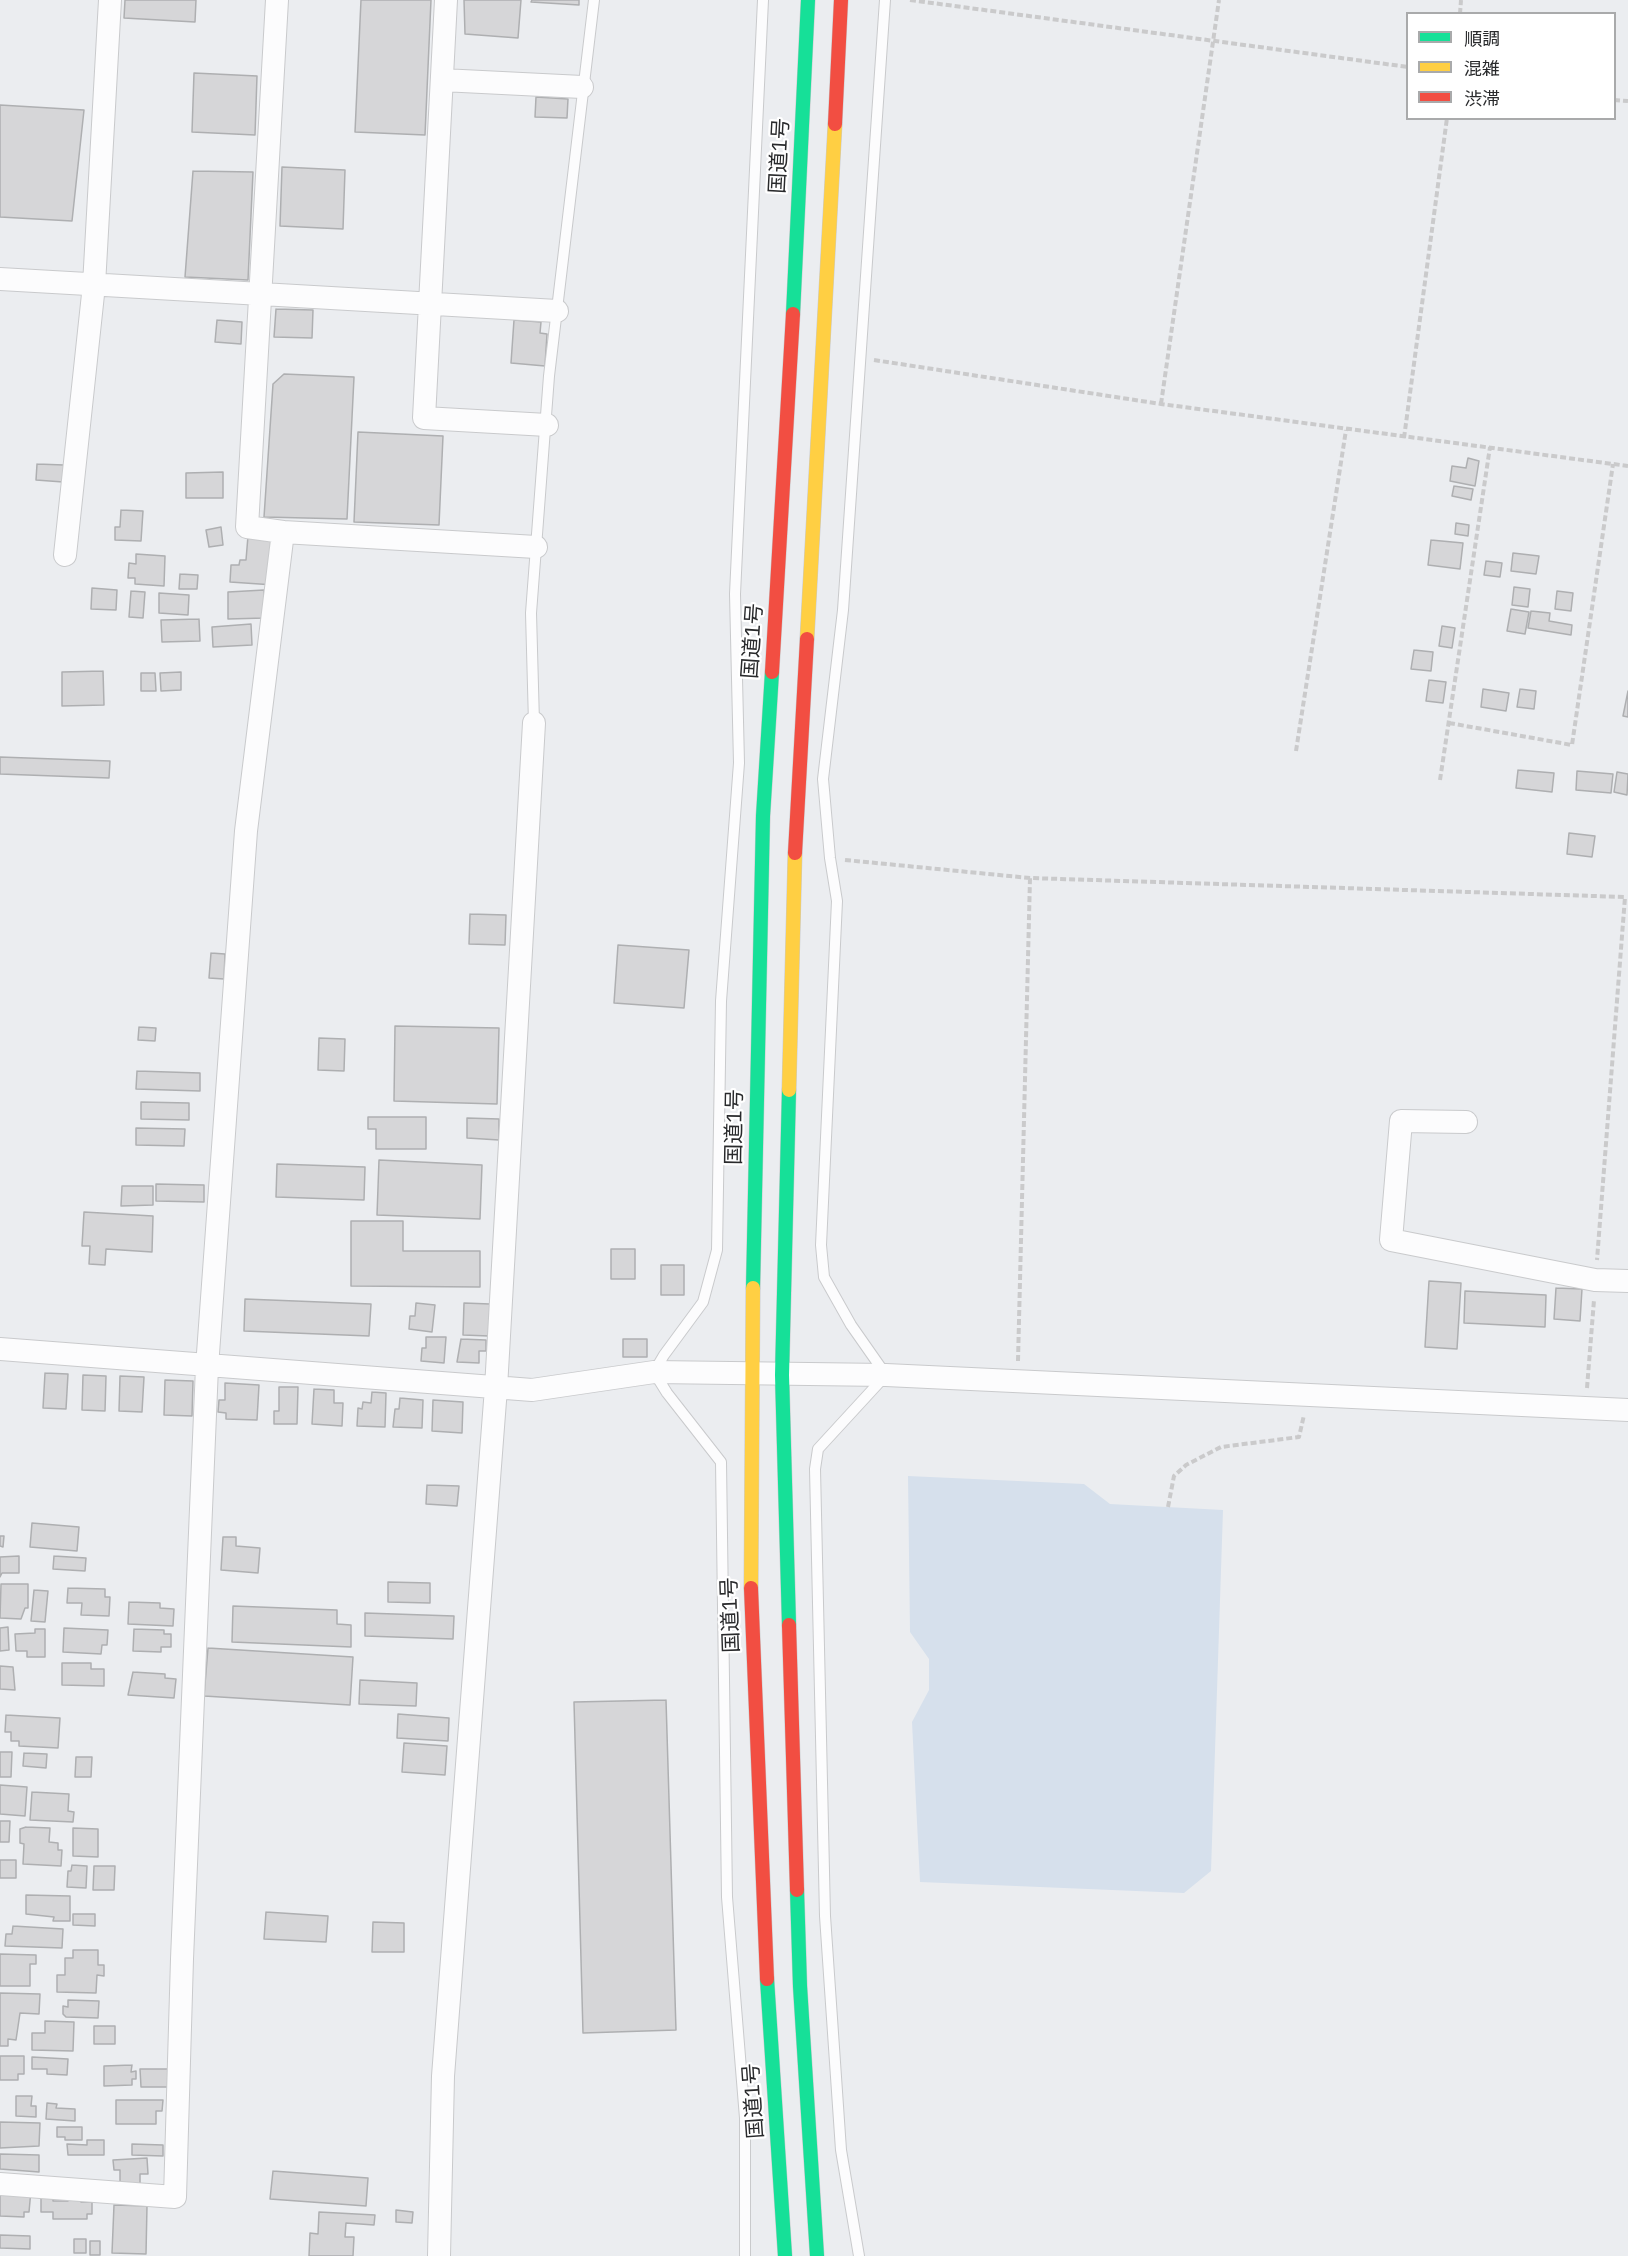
<!DOCTYPE html>
<meta charset="utf-8">
<style>
body{margin:0}
#map{position:relative;width:1628px;height:2256px;overflow:hidden;background:#ebedf0;font-family:"IBM Plex Sans","Noto Sans JP",sans-serif}
canvas{display:block}
.legend{position:absolute;left:1406px;top:12px;width:210px;height:108px;box-sizing:border-box;background:#fff;border:2px solid #a9aaab;margin:0;padding:8px 10px;list-style:none;font-size:18px;color:#292a2c}
.legend li{display:flex;align-items:center;gap:12px;height:30px}
.legend b{width:30px;border:2px solid #a9aaab}
</style>
<div id="map">
<canvas width="1628" height="2256"></canvas>
<ul class="legend">
<li><b style="height:8px;background:#16e098"></b>順調</li>
<li><b style="height:8px;background:#ffcf43"></b>混雑</li>
<li><b style="height:8px;background:#f24e42"></b>渋滞</li>
</ul>
</div>
<script>
const ctx = document.querySelector('canvas').getContext('2d');
ctx.lineJoin = 'round';
function fillPath(path, color) { ctx.fillStyle = color; ctx.fill(path, 'evenodd'); }
const toPath = rows => new Path2D(rows.map(r => 'M' + r).join(''));
function trace(path, color, width, dash) { ctx.strokeStyle = color; ctx.lineWidth = width; ctx.lineCap = dash ? 'butt' : 'round'; ctx.setLineDash(dash || []); ctx.stroke(path); }
function drawText(font, color, halo, rows, align = 'center') {
  ctx.font = font + ' "IBM Plex Sans","Noto Sans JP",sans-serif'; ctx.lineWidth = 4.5; ctx.setLineDash([]); ctx.textBaseline = 'middle'; ctx.strokeStyle = halo; ctx.fillStyle = color; for (const [text, x, y, turn = 0] of rows) {
    ctx.save(); ctx.translate(x, y); ctx.rotate((+turn || 0) * Math.PI / 180); ctx.textAlign = isNaN(turn) ? turn : align; if (halo) ctx.strokeText(text, 0, 0); ctx.fillText(text, 0, 0); ctx.restore();
  }
}
const green = toPath([
 [908,1476,1084,1484,1110,1504,1223,1510,1211,1871,1184,1893,920,1882,912,1722,929,1690,929,1659,910,1632]
]);
const building = toPath([
 [125,0,196,0,195,22,124,18,125,0],
 [361,0,431,0,425,135,355,132,361,0],
 [464,0,521,0,518,38,465,34,464,0],
 [532,0,579,0,579,5,531,2,532,0],
 [194,73,257,76,255,135,192,132,194,73],
 [536,97,568,99,567,118,535,117,536,97],
 [0,105,84,110,72,221,0,217,0,105],
 [282,167,345,170,343,229,280,226,282,167],
 [193,171,253,172,248,280,185,277,193,171],
 [276,309,313,310,312,338,274,337,276,309],
 [217,320,242,322,241,344,215,342,217,320],
 [514,320,541,322,540,333,547,334,545,366,511,363,514,320],
 [284,374,354,377,347,519,264,517,273,384,284,374],
 [358,432,443,436,439,525,354,522,358,432],
 [1468,458,1479,461,1475,486,1450,481,1452,466,1466,468,1468,458],
 [37,464,64,465,63,482,36,480,37,464],
 [223,472,223,498,186,498,186,473,223,472],
 [1454,486,1473,489,1471,500,1452,496,1454,486],
 [121,510,143,511,141,541,115,540,115,527,120,527,121,510],
 [1456,523,1469,525,1468,536,1455,534,1456,523],
 [221,527,223,545,209,547,206,530,221,527],
 [248,536,277,538,274,585,230,582,231,565,239,565,240,560,246,560,248,536],
 [1431,540,1463,543,1460,569,1428,565,1431,540],
 [1513,553,1539,556,1536,574,1511,571,1513,553],
 [136,554,165,556,164,586,135,584,135,578,128,578,129,563,136,564,136,554],
 [1486,561,1502,563,1500,577,1484,575,1486,561],
 [180,574,198,575,197,589,179,589,180,574],
 [1514,587,1530,589,1528,607,1512,605,1514,587],
 [92,588,117,590,116,610,91,609,92,588],
 [264,590,265,618,228,619,228,592,264,590],
 [131,591,145,592,143,618,129,617,131,591],
 [1557,591,1573,593,1571,611,1555,609,1557,591],
 [159,593,189,595,188,615,159,613,159,593],
 [1511,609,1529,612,1525,634,1507,631,1511,609],
 [1531,611,1550,613,1549,621,1572,625,1571,635,1528,628,1531,611],
 [199,619,200,641,162,642,161,620,199,619],
 [251,624,252,645,213,647,212,627,251,624],
 [1442,626,1455,628,1452,648,1439,646,1442,626],
 [1414,650,1433,652,1431,671,1411,669,1414,650],
 [103,671,104,705,62,706,62,672,103,671],
 [181,672,181,690,161,691,160,673,181,672],
 [141,673,155,673,156,691,141,691,141,673],
 [1429,680,1446,682,1443,703,1426,701,1429,680],
 [1483,689,1509,693,1506,711,1481,707,1483,689],
 [1520,689,1536,691,1534,709,1517,707,1520,689],
 [1628,691,1628,717,1623,716,1628,691],
 [0,757,110,761,109,778,0,774,0,757],
 [1518,770,1554,773,1552,792,1516,788,1518,770],
 [1577,771,1613,774,1611,793,1576,790,1577,771],
 [1617,772,1628,774,1627,795,1614,792,1617,772],
 [1569,833,1595,836,1592,857,1567,854,1569,833],
 [470,914,506,915,505,945,469,944,470,914],
 [618,945,689,950,684,1008,614,1003,618,945],
 [211,953,225,954,224,979,209,978,211,953],
 [395,1026,499,1028,497,1104,394,1101,395,1026],
 [139,1027,156,1028,155,1041,138,1040,139,1027],
 [319,1038,345,1039,344,1071,318,1070,319,1038],
 [137,1071,200,1073,200,1091,136,1089,137,1071],
 [141,1102,189,1103,189,1120,141,1119,141,1102],
 [368,1117,426,1117,426,1149,376,1149,376,1129,368,1129,368,1117],
 [467,1118,499,1119,499,1140,467,1138,467,1118],
 [136,1128,185,1129,184,1146,136,1145,136,1128],
 [379,1160,482,1165,480,1219,377,1215,379,1160],
 [277,1164,365,1167,364,1200,276,1197,277,1164],
 [156,1184,204,1185,204,1202,156,1201,156,1184],
 [122,1186,153,1186,153,1205,121,1206,122,1186],
 [84,1212,153,1216,152,1252,106,1249,105,1265,89,1264,90,1246,82,1246,84,1212],
 [351,1221,403,1221,403,1251,480,1251,480,1287,351,1286,351,1221],
 [611,1249,635,1249,635,1279,611,1279,611,1249],
 [661,1265,684,1265,684,1295,661,1295,661,1265],
 [1429,1281,1461,1283,1457,1349,1425,1347,1429,1281],
 [1556,1288,1582,1289,1580,1321,1554,1319,1556,1288],
 [1465,1291,1546,1295,1545,1327,1464,1323,1465,1291],
 [245,1299,371,1304,369,1336,244,1331,245,1299],
 [416,1303,435,1305,432,1332,409,1329,410,1316,415,1316,416,1303],
 [464,1303,490,1304,489,1336,463,1335,464,1303],
 [426,1337,446,1337,444,1363,421,1361,422,1348,426,1348,426,1337],
 [461,1339,486,1340,486,1351,479,1351,479,1363,457,1362,461,1339],
 [623,1339,647,1339,647,1357,623,1357,623,1339],
 [45,1373,68,1374,66,1409,43,1408,45,1373],
 [83,1375,106,1376,105,1411,82,1410,83,1375],
 [120,1376,144,1377,142,1412,119,1411,120,1376],
 [165,1380,193,1381,192,1416,164,1415,165,1380],
 [225,1383,259,1385,257,1420,226,1419,226,1413,218,1412,219,1400,225,1400,225,1383],
 [279,1387,298,1387,297,1424,274,1424,274,1411,279,1411,279,1387],
 [314,1389,334,1390,334,1403,343,1403,342,1426,312,1424,314,1389],
 [372,1392,386,1393,385,1427,357,1426,358,1408,362,1409,363,1402,371,1403,372,1392],
 [400,1398,423,1400,422,1428,393,1427,395,1409,399,1409,400,1398],
 [433,1400,463,1402,462,1433,432,1431,433,1400],
 [427,1485,459,1486,457,1506,426,1504,427,1485],
 [32,1523,79,1527,77,1551,30,1547,32,1523],
 [0,1536,4,1536,3,1547,0,1546,0,1536],
 [223,1537,236,1537,236,1546,260,1548,258,1573,221,1570,223,1537],
 [19,1556,19,1573,2,1573,0,1577,0,1557,19,1556],
 [54,1556,86,1558,85,1571,53,1569,54,1556],
 [388,1582,430,1583,430,1603,388,1602,388,1582],
 [1,1584,28,1584,28,1608,25,1608,21,1619,0,1618,1,1584],
 [68,1588,105,1589,105,1597,110,1597,109,1616,81,1615,82,1603,67,1603,68,1588],
 [34,1590,48,1591,45,1622,31,1621,34,1590],
 [129,1602,160,1603,160,1608,174,1609,173,1626,128,1624,129,1602],
 [233,1606,337,1610,337,1624,351,1625,351,1647,232,1642,233,1606],
 [365,1613,454,1616,453,1639,365,1636,365,1613],
 [8,1627,9,1650,0,1651,0,1628,8,1627],
 [64,1628,108,1630,107,1645,102,1645,101,1654,63,1652,64,1628],
 [35,1629,45,1629,45,1657,27,1657,27,1651,16,1651,15,1634,35,1633,35,1629],
 [134,1629,164,1630,164,1634,171,1634,171,1647,161,1647,161,1652,133,1651,134,1629],
 [208,1648,353,1657,350,1705,204,1696,208,1648],
 [62,1663,91,1663,91,1669,104,1669,104,1686,62,1685,62,1663],
 [0,1666,13,1667,15,1690,0,1689,0,1666],
 [133,1672,165,1674,165,1678,176,1679,174,1698,128,1695,133,1672],
 [360,1680,417,1683,416,1706,359,1704,360,1680],
 [666,1700,676,2030,583,2033,574,1702,666,1700],
 [398,1714,449,1718,448,1741,397,1738,398,1714],
 [6,1715,60,1718,58,1748,19,1746,19,1741,11,1741,11,1732,5,1732,6,1715],
 [404,1743,447,1746,445,1775,402,1772,404,1743],
 [0,1752,12,1752,11,1777,0,1777,0,1752],
 [24,1753,47,1754,46,1768,23,1766,24,1753],
 [76,1757,92,1757,91,1777,75,1777,76,1757],
 [0,1785,27,1787,25,1816,0,1814,0,1785],
 [32,1792,69,1794,68,1811,74,1812,73,1822,30,1820,32,1792],
 [0,1821,10,1821,9,1842,0,1842,0,1821],
 [26,1827,50,1828,49,1842,58,1843,58,1850,62,1850,61,1866,23,1864,24,1844,20,1843,20,1829,26,1827],
 [73,1828,98,1829,98,1857,73,1856,73,1828],
 [0,1860,16,1860,16,1878,0,1878,0,1860],
 [72,1865,87,1866,86,1888,67,1887,68,1871,71,1871,72,1865],
 [94,1866,115,1866,114,1890,93,1890,94,1866],
 [26,1895,70,1896,70,1921,53,1921,54,1917,26,1914,26,1895],
 [266,1912,328,1916,326,1942,264,1939,266,1912],
 [73,1914,95,1914,95,1926,73,1925,73,1914],
 [373,1922,404,1923,404,1952,372,1952,373,1922],
 [13,1926,63,1929,62,1948,5,1946,6,1934,12,1934,13,1926],
 [73,1950,98,1950,98,1965,104,1965,104,1976,97,1975,96,1993,57,1992,57,1975,65,1975,65,1958,73,1958,73,1950],
 [0,1954,36,1955,36,1964,30,1964,30,1986,0,1986,0,1954],
 [0,1993,40,1994,39,2014,20,2013,16,2040,8,2039,8,2046,0,2046,0,1993],
 [68,2000,99,2001,98,2018,66,2017,63,2014,63,2006,68,2007,68,2000],
 [45,2021,74,2022,73,2051,32,2050,32,2033,45,2033,45,2021],
 [94,2026,115,2026,115,2044,94,2044,94,2026],
 [0,2056,24,2056,24,2074,18,2074,18,2080,0,2080,0,2056],
 [32,2057,68,2059,67,2075,47,2074,47,2069,32,2069,32,2057],
 [132,2065,131,2072,136,2071,136,2079,132,2079,132,2085,104,2086,104,2066,132,2065],
 [140,2069,169,2069,169,2087,141,2087,140,2069],
 [16,2096,32,2096,31,2106,36,2106,36,2117,16,2116,16,2096],
 [116,2100,163,2100,162,2111,156,2111,156,2124,116,2124,116,2100],
 [47,2103,57,2104,56,2108,75,2109,75,2121,46,2119,47,2103],
 [0,2122,40,2123,39,2146,0,2148,0,2122],
 [57,2127,82,2127,82,2140,65,2140,65,2137,57,2137,57,2127],
 [87,2140,104,2140,104,2155,68,2155,67,2144,87,2145,87,2140],
 [132,2144,163,2145,163,2156,132,2155,132,2144],
 [0,2154,39,2155,39,2172,0,2169,0,2154],
 [147,2158,148,2174,140,2174,140,2185,120,2186,120,2170,114,2170,113,2160,147,2158],
 [273,2171,368,2178,366,2206,270,2199,273,2171],
 [0,2188,31,2190,29,2212,24,2212,24,2217,0,2216,0,2188],
 [41,2194,53,2194,53,2201,68,2201,68,2195,81,2196,81,2202,92,2202,92,2214,87,2214,87,2219,53,2219,53,2212,41,2212,41,2194],
 [114,2205,147,2206,146,2254,112,2253,114,2205],
 [396,2210,413,2212,412,2223,396,2222,396,2210],
 [319,2212,375,2215,374,2225,346,2223,345,2237,354,2237,353,2256,309,2256,310,2233,318,2234,319,2212],
 [0,2235,30,2236,30,2249,0,2248,0,2235],
 [74,2239,86,2239,86,2253,74,2253,74,2239],
 [90,2241,100,2241,100,2255,90,2255,90,2241]
]);
const path = toPath([
 [910,0,1408,67],
 [1460,14,1461,0],
 [1614,100,1628,101],
 [874,360,1161,404,1628,466],
 [1161,404,1219,0],
 [1404,438,1447,118],
 [1449,723,1572,745,1613,464],
 [1296,751,1346,430],
 [1440,780,1490,447],
 [845,860,1030,878,1625,897,1597,1260],
 [1018,1361,1030,878],
 [1587,1388,1594,1300],
 [1168,1507,1174,1476,1186,1465,1221,1447,1299,1437,1304,1415]
]);
const lane = toPath([
 [534,723,531,613,549,376,594,0],
 [745,2256,745,2118,727,1897,721,1462,667,1393,654,1372,664,1355,703,1302,717,1250,721,1001,739,763,735,594,763,0],
 [859,2256,841,2150,825,1916,815,1469,818,1449,886,1375,851,1325,824,1277,821,1245,837,901,830,858,823,779,843,610,885,0]
]);
const street = toPath([
 [446,0,424,418,547,425],
 [442,80,582,87],
 [0,279,557,311],
 [283,532,536,547],
 [65,555,94,285,110,0],
 [1466,1122,1401,1121,1391,1240,1595,1280,1628,1281],
 [0,1349,532,1390,654,1372,886,1375,1628,1410],
 [0,2184,175,2197,182,1959,207,1367,246,831,283,532,247,527,277,0],
 [439,2256,443,2076,496,1388,534,723]
]);
const fast = toPath([
 [793,314,808,0],
 [789,1090,782,1375,789,1625],
 [753,1288,763,816,772,672],
 [797,1890,800,1986,817,2256],
 [767,1979,785,2256]
]);
const slow = toPath([
 [807,639,835,124],
 [789,1090,795,853],
 [751,1588,753,1288]
]);
const jam = toPath([
 [835,124,841,0],
 [772,672,793,314],
 [795,853,807,639],
 [751,1588,767,1979],
 [789,1625,797,1890]
]);
const streetNames = [
 ["国道1号",780,156,-87],
 ["国道1号",753,641,-86],
 ["国道1号",735,1127,-89],
 ["国道1号",731,1615,-92],
 ["国道1号",754,2101,-94]
];
fillPath(green, '#d6e0ec');
fillPath(building, '#d6d6d8');
trace(building, '#aeafb1', 1.5);
trace(lane, '#c9cacc', 12);
trace(street, '#c9cacc', 24);
trace(fast, '#c9cacc', 15);
trace(slow, '#c9cacc', 15);
trace(jam, '#c9cacc', 15);
trace(path, '#cacacb', 4, [6, 3]);
trace(lane, '#fcfcfd', 10);
trace(street, '#fcfcfd', 22);
trace(fast, '#16e098', 14);
trace(slow, '#ffcf43', 14);
trace(jam, '#f24e42', 14);
drawText('21px', '#292a2c', '#fff', streetNames);
</script>
